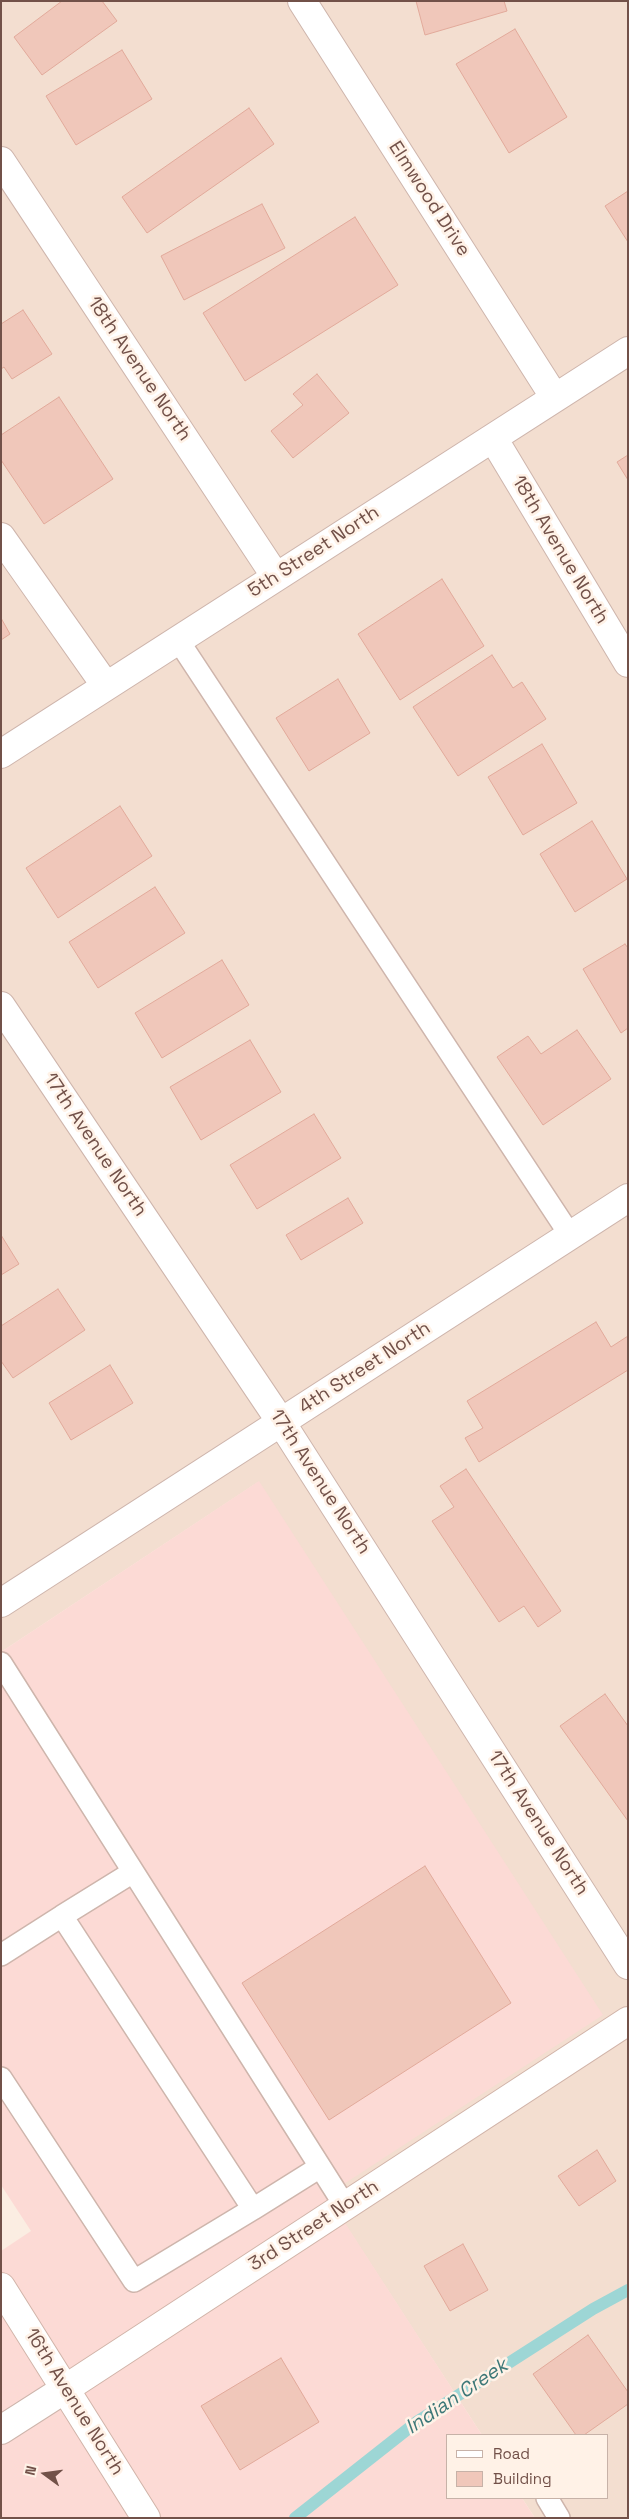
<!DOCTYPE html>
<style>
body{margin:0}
#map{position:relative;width:629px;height:2519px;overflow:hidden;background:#fbede2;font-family:"Space Grotesk",sans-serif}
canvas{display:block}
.frame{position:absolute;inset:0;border:2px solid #725149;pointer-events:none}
.legend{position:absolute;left:446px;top:2434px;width:162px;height:65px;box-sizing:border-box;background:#fff2e7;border:1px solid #c7b2a8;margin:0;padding:6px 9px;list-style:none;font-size:15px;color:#725149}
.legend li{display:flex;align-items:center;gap:10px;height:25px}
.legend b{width:25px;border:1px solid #c7b2a8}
.north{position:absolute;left:20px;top:2449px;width:50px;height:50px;-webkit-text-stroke:4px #fff2e7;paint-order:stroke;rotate:284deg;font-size:14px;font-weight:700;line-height:20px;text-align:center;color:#725149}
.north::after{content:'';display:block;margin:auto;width:18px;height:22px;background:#725149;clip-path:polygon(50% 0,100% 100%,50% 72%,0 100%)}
</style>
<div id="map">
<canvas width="629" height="2519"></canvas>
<div class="frame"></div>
<ul class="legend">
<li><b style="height:6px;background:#fff"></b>Road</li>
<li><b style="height:14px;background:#f0c7ba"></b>Building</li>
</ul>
<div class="north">N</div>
</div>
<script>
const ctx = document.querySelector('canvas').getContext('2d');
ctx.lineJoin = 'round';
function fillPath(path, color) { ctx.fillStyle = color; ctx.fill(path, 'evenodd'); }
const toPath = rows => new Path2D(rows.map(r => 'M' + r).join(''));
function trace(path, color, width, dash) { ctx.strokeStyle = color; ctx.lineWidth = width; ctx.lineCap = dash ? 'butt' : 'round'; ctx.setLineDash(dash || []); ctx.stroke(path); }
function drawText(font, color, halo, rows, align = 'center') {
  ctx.font = font + ' "Space Grotesk",sans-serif'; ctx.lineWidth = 5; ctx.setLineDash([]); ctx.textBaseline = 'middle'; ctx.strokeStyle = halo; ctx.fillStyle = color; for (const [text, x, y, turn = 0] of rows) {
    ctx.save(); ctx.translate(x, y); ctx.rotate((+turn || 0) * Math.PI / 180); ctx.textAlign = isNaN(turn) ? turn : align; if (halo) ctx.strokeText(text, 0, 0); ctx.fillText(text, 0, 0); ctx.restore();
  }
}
const residential = toPath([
 [1,1,628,1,628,2518,535,2518,522,2498,608,2498,608,2435,482,2435,326,2195,258,1482,1,1652]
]);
const commercial = toPath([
 [259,1481,603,2015,327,2195,482,2435,448,2435,448,2498,522,2498,535,2518,1,2518,1,2251,31,2231,1,2185,1,1652]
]);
const stream = toPath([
 [295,2518,418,2421,593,2309,628,2290]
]);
const building = toPath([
 [62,1,102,1,117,21,42,75,14,37,62,1],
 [416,1,504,1,507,11,425,35,416,1],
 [515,29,567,117,509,153,456,64,515,29],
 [122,50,152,99,76,145,46,96,122,50],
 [249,108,274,144,147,233,122,197,249,108],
 [628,191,628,242,605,206,628,191],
 [262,204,285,248,184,300,161,256,262,204],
 [355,217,398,285,245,381,203,313,355,217],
 [23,310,52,354,12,379,4,367,1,369,1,324,23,310],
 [317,374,349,413,293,458,271,431,303,405,293,394,317,374],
 [59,397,113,479,44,524,1,460,1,435,59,397],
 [628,455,628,480,617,462,628,455],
 [442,579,484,646,400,700,358,634,442,579],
 [1,618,10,634,1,640,1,618],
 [492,655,513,688,522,682,546,719,458,776,413,707,492,655],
 [338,679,370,733,309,771,276,718,338,679],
 [542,744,577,803,523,835,488,777,542,744],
 [120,806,152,856,58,918,26,868,120,806],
 [592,821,627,879,575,912,540,854,592,821],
 [155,887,185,933,98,988,69,942,155,887],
 [625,944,628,948,628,1028,621,1033,583,969,625,944],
 [222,960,249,1005,162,1058,135,1013,222,960],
 [577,1030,611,1079,543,1125,497,1057,528,1036,541,1054,577,1030],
 [250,1040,281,1092,201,1140,170,1087,250,1040],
 [314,1114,341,1158,257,1209,230,1165,314,1114],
 [348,1198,363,1223,301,1260,286,1235,348,1198],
 [1,1235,19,1264,1,1275,1,1235],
 [58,1289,85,1330,13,1378,1,1361,1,1326,58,1289],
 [596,1322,611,1347,628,1336,628,1370,479,1462,465,1438,483,1428,467,1401,596,1322],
 [110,1365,133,1403,71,1440,49,1403,110,1365],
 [466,1469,561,1611,538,1627,524,1606,499,1622,432,1521,454,1507,440,1486,466,1469],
 [605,1694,628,1726,628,1821,560,1726,605,1694],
 [425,1866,511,2003,329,2120,242,1983,425,1866],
 [597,2150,616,2181,579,2206,558,2176,597,2150],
 [463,2244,488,2290,450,2311,424,2266,463,2244],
 [588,2335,628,2392,628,2404,584,2435,576,2435,533,2374,588,2335],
 [281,2358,319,2422,240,2470,201,2406,281,2358]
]);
const lane = toPath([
 [178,640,570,1235],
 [1,1663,345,2206],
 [62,1916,133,1872],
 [1,1955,62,1916,253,2209,320,2167],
 [1,2078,134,2281,253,2209],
 [547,2498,559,2518]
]);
const street = toPath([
 [302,1,555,398],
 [1,161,276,577],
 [493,438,628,663],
 [1,537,106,686],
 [1,754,628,351],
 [1,1006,281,1422,628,1965],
 [1,1603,628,1198],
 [1,2430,65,2389]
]);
const secondary = toPath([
 [1,2287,146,2518],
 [65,2389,628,2021]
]);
const streetNames = [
 ["Elmwood Drive",429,199,57],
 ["18th Avenue North",139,369,56],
 ["18th Avenue North",560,550,59],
 ["5th Street North",314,552,-33],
 ["17th Avenue North",95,1145,56],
 ["4th Street North",365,1368,-33],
 ["17th Avenue North",320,1482,57],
 ["17th Avenue North",538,1823,57],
 ["3rd Street North",314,2226,-33],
 ["16th Avenue North",74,2402,58]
];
const waterNames = [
 ["Indian Creek",457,2397,-34]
];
fillPath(residential, '#f3ded0');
fillPath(commercial, '#fcdad5');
trace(stream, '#9dd6d5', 12);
fillPath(building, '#f0c7ba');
trace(building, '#e2aa9b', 1);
trace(lane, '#ceb5ac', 24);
trace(street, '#ceb5ac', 30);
trace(secondary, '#d1b4a9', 30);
trace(lane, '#fff', 21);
trace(street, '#fff', 28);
trace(secondary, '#fff', 28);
drawText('19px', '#725149', '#fff2e7', streetNames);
drawText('italic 20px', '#3d7878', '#fff2e7', waterNames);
</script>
